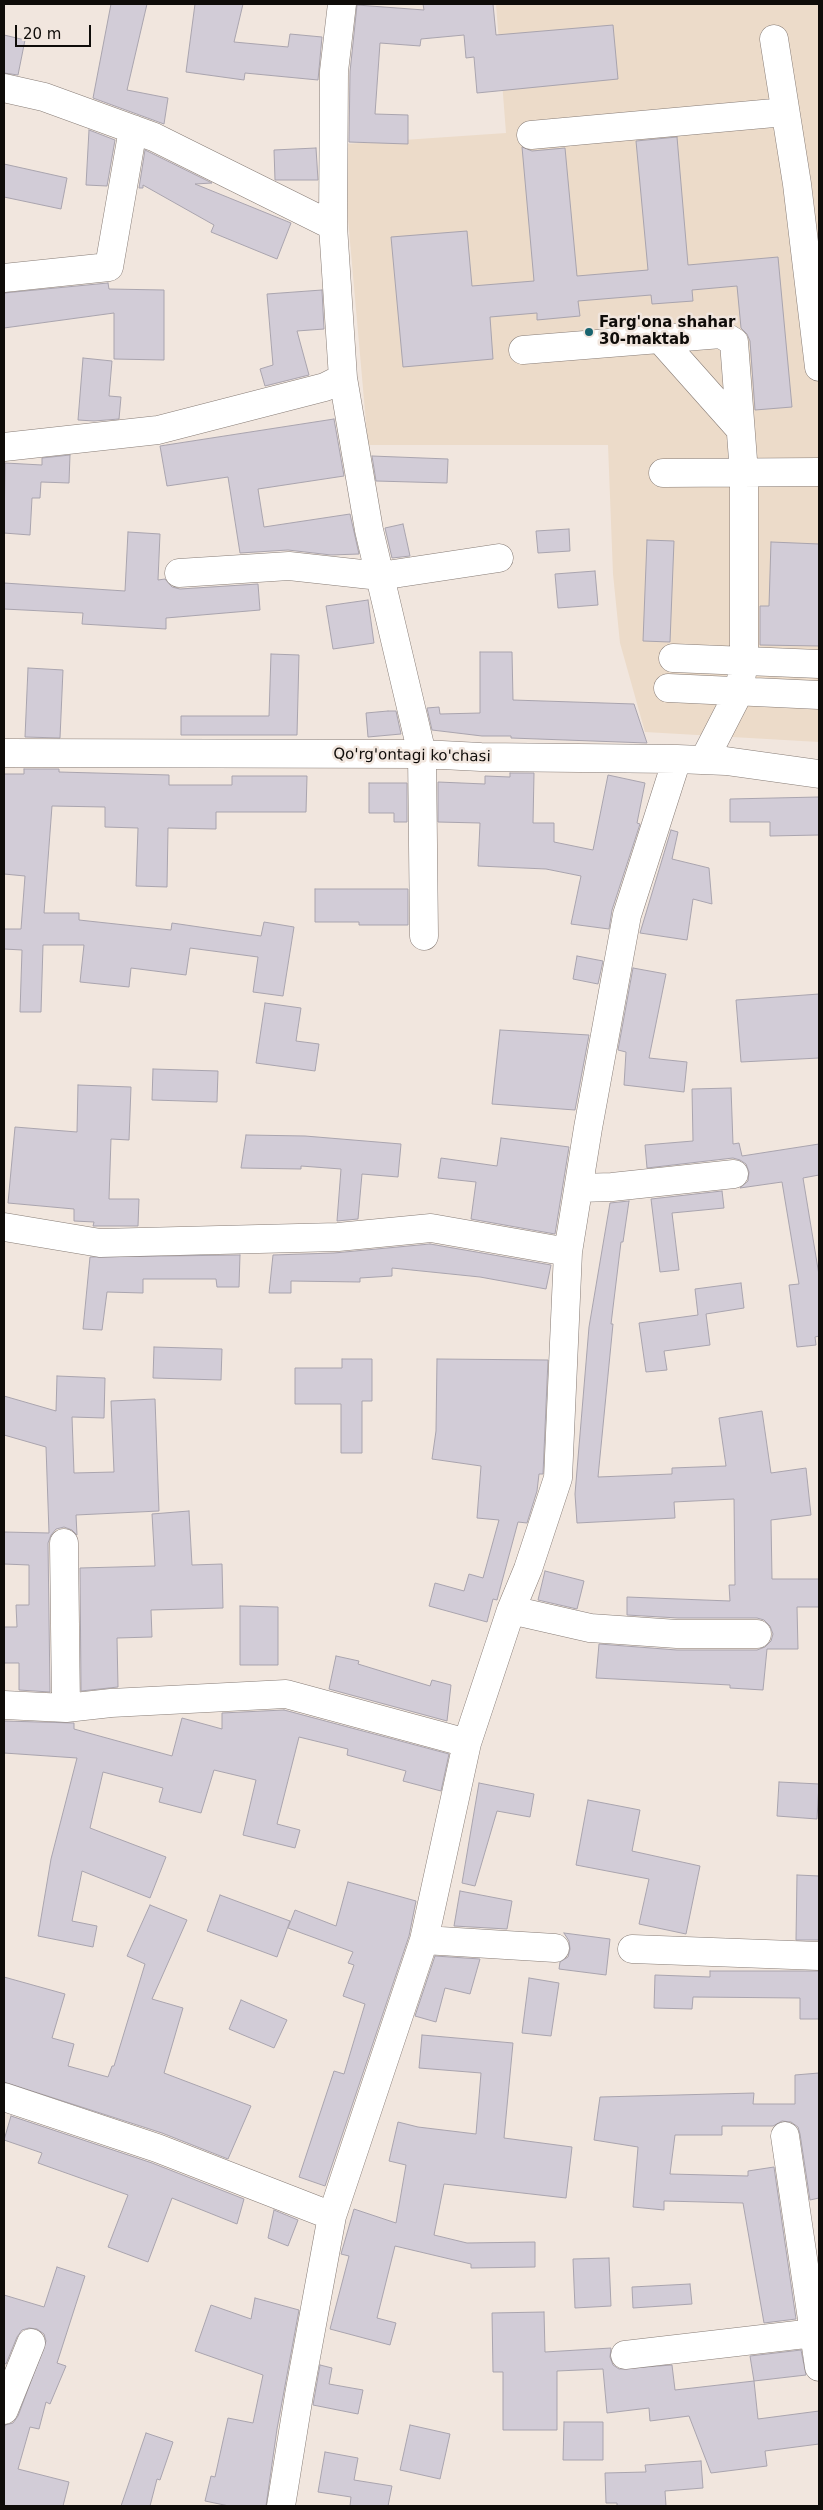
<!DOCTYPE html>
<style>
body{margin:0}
#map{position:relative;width:823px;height:2510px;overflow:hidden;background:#f1e6de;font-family:"DejaVu Sans",sans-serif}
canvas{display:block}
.frame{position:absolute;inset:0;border:5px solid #0f0c09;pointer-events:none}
.scale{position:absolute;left:15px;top:25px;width:76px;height:22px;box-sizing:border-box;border:2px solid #0f0c09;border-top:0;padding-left:6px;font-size:15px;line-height:18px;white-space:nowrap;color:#0f0c09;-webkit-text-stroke:4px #f1e6de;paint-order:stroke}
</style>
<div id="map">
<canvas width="823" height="2510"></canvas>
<div class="frame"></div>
<div class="scale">20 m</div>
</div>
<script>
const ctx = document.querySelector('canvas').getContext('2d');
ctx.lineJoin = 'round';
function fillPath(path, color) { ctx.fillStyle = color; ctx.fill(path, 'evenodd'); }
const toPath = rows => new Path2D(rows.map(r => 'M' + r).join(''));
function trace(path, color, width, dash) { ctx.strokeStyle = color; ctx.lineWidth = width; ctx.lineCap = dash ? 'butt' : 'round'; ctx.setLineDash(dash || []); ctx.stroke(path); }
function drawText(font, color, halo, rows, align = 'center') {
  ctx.font = font + ' "DejaVu Sans",sans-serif'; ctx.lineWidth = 5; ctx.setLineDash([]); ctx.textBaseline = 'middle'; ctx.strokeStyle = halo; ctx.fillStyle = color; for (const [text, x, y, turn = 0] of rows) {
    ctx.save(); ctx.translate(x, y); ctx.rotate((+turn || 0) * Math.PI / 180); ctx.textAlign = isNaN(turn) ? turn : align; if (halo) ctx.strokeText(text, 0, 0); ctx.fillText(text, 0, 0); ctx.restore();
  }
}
const education = toPath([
 [496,4,819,4,819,742,645,732,620,643,613,574,608,445,368,445,348,219,345,144,506,133]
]);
const building = toPath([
 [111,4,147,4,127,90,168,98,164,124,93,98,111,4],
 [195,4,243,4,234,42,288,47,290,34,322,37,318,80,245,73,244,80,186,72,195,4],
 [423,4,493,4,496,35,613,25,618,79,477,93,474,57,466,58,464,35,421,39,420,46,380,43,375,114,408,115,408,144,349,142,350,72,357,5,424,10,423,4],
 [4,35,25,40,18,75,4,73,4,35],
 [89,130,115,140,107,186,86,185,89,130],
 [677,137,688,265,778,257,792,407,755,410,750,341,747,334,741,328,737,286,692,290,693,301,652,304,651,295,578,301,580,316,537,320,537,313,490,317,493,359,403,367,391,237,467,231,472,286,534,281,522,147,532,151,565,148,577,276,648,270,636,141,677,137],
 [316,148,318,180,275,180,274,150,316,148],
 [145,150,212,183,195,184,291,223,277,259,211,232,214,225,143,185,143,188,139,188,145,150],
 [4,164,67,178,61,209,4,197,4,164],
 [108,283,109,289,164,290,164,360,114,359,114,313,4,328,4,293,108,283],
 [322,290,324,329,297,331,309,375,265,386,260,369,273,365,267,294,322,290],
 [83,358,112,361,109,396,121,397,119,419,94,421,78,420,83,358],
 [334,419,344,476,258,489,264,527,350,514,359,554,331,555,288,550,240,553,228,477,167,486,160,446,334,419],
 [70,455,69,483,41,482,40,498,32,498,30,535,4,533,5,463,42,465,42,458,70,455],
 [372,456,448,459,447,483,376,481,372,456],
 [403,524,410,556,392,558,385,528,403,524],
 [569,529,570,551,538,553,536,531,569,529],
 [128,532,160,534,158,580,165,579,172,587,180,589,258,584,260,610,166,618,166,629,82,624,83,613,4,609,4,583,125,591,128,532],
 [647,540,674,541,670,642,643,641,647,540],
 [771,542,819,544,819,646,760,645,760,606,769,606,771,542],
 [595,571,598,605,558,608,555,574,595,571],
 [368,600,374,643,333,649,326,606,368,600],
 [480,652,512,652,513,700,634,704,647,743,511,738,511,736,482,736,432,730,427,708,439,707,440,714,480,713,480,652],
 [271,654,299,655,297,735,181,735,181,716,269,716,271,654],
 [28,668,63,670,60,738,25,737,28,668],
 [388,711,396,711,401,734,368,737,366,713,388,711],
 [24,769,59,769,59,772,169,775,169,785,232,785,232,776,307,776,306,812,216,812,216,829,168,828,167,887,136,886,138,828,105,827,105,807,52,806,44,913,79,913,79,920,171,930,172,923,261,936,264,922,294,927,283,996,253,992,258,957,190,948,186,975,131,968,129,987,80,982,84,945,43,945,41,1012,20,1012,22,950,4,949,4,929,21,929,25,876,4,874,4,774,24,774,24,769],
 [510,773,534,773,533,823,554,823,554,842,593,850,608,775,645,783,637,823,640,824,612,910,609,929,571,924,581,876,546,869,478,866,480,823,438,822,438,782,485,784,485,776,510,777,510,773],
 [369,783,407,783,407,822,394,822,394,813,369,813,369,783],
 [819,797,819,835,770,836,770,822,730,822,730,799,819,797],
 [671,830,678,832,672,859,709,868,712,904,693,899,687,940,640,933,671,830],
 [315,889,408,889,408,925,359,925,359,922,315,922,315,889],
 [577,956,603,961,598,984,573,979,577,956],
 [633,968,666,974,649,1058,687,1062,684,1092,624,1085,626,1052,618,1050,633,968],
 [819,994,819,1058,741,1062,736,1000,819,994],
 [265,1003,301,1008,296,1041,319,1044,315,1071,256,1063,265,1003],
 [500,1030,589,1035,575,1110,492,1104,500,1030],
 [153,1069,218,1071,217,1102,152,1100,153,1069],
 [78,1085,131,1087,129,1140,111,1139,109,1199,139,1199,138,1226,93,1226,94,1222,74,1221,74,1209,8,1203,15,1127,77,1132,78,1085],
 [731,1088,733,1144,739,1143,742,1156,819,1144,819,1175,803,1178,819,1275,819,1336,815,1337,816,1345,797,1347,789,1285,799,1284,782,1182,740,1188,748,1181,749,1172,746,1164,740,1160,733,1158,647,1168,645,1145,693,1141,692,1089,731,1088],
 [246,1135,305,1136,401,1144,398,1177,362,1174,358,1219,337,1221,341,1169,301,1166,301,1169,241,1168,246,1135],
 [501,1138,569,1147,555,1234,471,1219,476,1182,438,1178,441,1158,497,1166,501,1138],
 [722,1191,724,1208,672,1213,679,1270,660,1272,651,1199,722,1191],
 [629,1201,623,1242,621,1242,611,1324,613,1324,598,1477,672,1474,672,1468,726,1466,719,1418,762,1411,771,1473,806,1468,811,1515,771,1520,772,1579,819,1579,819,1607,797,1607,798,1649,767,1649,763,1690,730,1688,730,1685,596,1678,599,1644,677,1650,757,1650,765,1647,771,1641,773,1634,770,1626,764,1620,757,1618,678,1618,627,1615,627,1597,730,1601,729,1585,735,1585,734,1499,674,1502,675,1518,577,1523,575,1494,589,1327,610,1203,629,1201],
 [430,1244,551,1265,546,1289,480,1277,392,1268,392,1276,360,1278,360,1282,291,1281,291,1293,269,1293,273,1255,334,1253,430,1244],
 [240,1255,239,1287,217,1287,216,1279,143,1279,143,1293,107,1292,102,1330,83,1329,90,1257,240,1255],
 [741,1283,744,1308,706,1314,710,1345,664,1351,667,1370,646,1372,639,1323,698,1315,695,1289,741,1283],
 [154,1347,222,1349,221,1380,153,1378,154,1347],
 [342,1359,372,1359,372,1401,362,1401,362,1453,341,1453,341,1404,295,1404,295,1368,342,1368,342,1359],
 [437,1359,548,1360,543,1474,539,1474,537,1491,527,1523,518,1522,497,1600,493,1599,487,1622,429,1606,435,1583,464,1591,469,1574,483,1578,499,1520,477,1518,481,1466,432,1459,436,1431,437,1359],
 [57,1376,105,1378,104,1418,72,1417,74,1473,114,1472,111,1401,155,1399,159,1511,76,1515,77,1535,72,1530,64,1527,56,1529,51,1535,48,1543,50,1692,19,1690,19,1663,4,1663,4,1627,17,1627,16,1605,29,1605,29,1565,4,1564,4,1532,49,1533,46,1447,4,1435,4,1396,56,1411,57,1376],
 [189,1511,192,1565,222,1564,223,1608,151,1610,152,1637,117,1638,118,1687,81,1691,80,1568,155,1566,152,1514,189,1511],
 [545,1571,584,1581,577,1609,538,1600,545,1571],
 [240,1606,278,1607,278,1665,240,1665,240,1606],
 [336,1656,359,1661,358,1664,430,1686,432,1680,451,1685,447,1721,329,1689,336,1656],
 [284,1710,449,1754,441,1791,403,1781,406,1771,347,1755,348,1749,299,1737,277,1824,300,1830,295,1848,243,1835,256,1780,214,1770,201,1813,159,1802,163,1788,103,1772,90,1828,166,1857,150,1898,82,1871,72,1921,97,1926,93,1947,38,1936,51,1859,77,1758,4,1753,4,1721,74,1723,74,1729,172,1756,182,1718,222,1729,222,1713,284,1710],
 [779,1782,819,1784,817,1819,777,1816,779,1782],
 [479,1783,534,1794,530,1817,497,1811,475,1886,462,1883,479,1783],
 [588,1800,640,1810,632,1851,700,1866,686,1934,639,1924,649,1879,576,1865,588,1800],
 [797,1875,819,1876,819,1940,796,1940,797,1875],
 [348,1882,416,1901,409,1936,325,2186,299,2177,334,2071,344,2074,365,2004,343,1996,354,1965,348,1963,353,1952,288,1928,295,1910,336,1926,348,1882],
 [460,1891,512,1901,507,1929,454,1926,460,1891],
 [220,1895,290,1921,277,1957,207,1931,220,1895],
 [150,1905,187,1920,152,1999,183,2008,164,2073,251,2106,228,2159,162,2133,4,2082,4,1977,65,1994,52,2038,74,2044,68,2066,108,2077,112,2066,114,2066,145,1964,127,1956,150,1905],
 [564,1933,610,1939,606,1975,559,1969,560,1962,568,1957,570,1949,569,1941,564,1933],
 [435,1956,480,1959,470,1994,445,1988,436,2022,415,2016,435,1956],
 [710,1971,819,1971,819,2019,800,2019,800,1998,693,1997,692,2009,654,2008,655,1975,710,1977,710,1971],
 [529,1978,559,1983,551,2036,522,2033,529,1978],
 [241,2000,287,2020,274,2048,229,2029,241,2000],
 [422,2035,513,2043,504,2138,572,2147,566,2198,444,2184,434,2235,467,2243,535,2242,535,2267,471,2268,471,2264,395,2246,377,2318,396,2323,390,2345,330,2329,349,2256,341,2254,354,2209,396,2223,406,2165,389,2161,398,2122,418,2127,476,2134,481,2073,419,2068,422,2035],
 [819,2073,819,2198,810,2200,800,2134,798,2127,791,2122,782,2121,773,2126,722,2126,722,2135,675,2135,670,2174,748,2176,748,2171,774,2167,796,2319,764,2323,743,2203,664,2201,664,2210,633,2207,638,2147,594,2140,600,2097,754,2093,753,2104,795,2104,795,2075,819,2073],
 [11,2116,152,2163,244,2199,237,2224,172,2198,148,2262,108,2247,128,2195,38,2163,42,2153,4,2140,11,2116],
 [274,2210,298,2220,288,2246,268,2238,274,2210],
 [609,2258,611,2306,575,2308,573,2259,609,2258],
 [57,2267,85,2276,57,2363,66,2366,50,2404,46,2402,39,2429,30,2427,18,2469,69,2482,63,2506,4,2506,4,2431,5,2425,13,2423,18,2416,46,2341,44,2334,37,2329,29,2328,22,2330,17,2337,6,2364,4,2363,4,2295,44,2307,57,2267],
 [690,2284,692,2304,633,2308,632,2287,690,2284],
 [255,2298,299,2310,277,2429,266,2506,229,2506,205,2501,211,2476,215,2477,228,2418,253,2423,263,2375,195,2351,211,2305,251,2319,255,2298],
 [544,2312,545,2352,611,2348,610,2357,613,2365,619,2369,672,2365,675,2390,754,2381,758,2419,819,2411,819,2444,765,2451,767,2466,711,2473,689,2416,650,2421,649,2408,607,2413,603,2369,557,2371,557,2430,503,2430,503,2372,493,2372,492,2313,544,2312],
 [801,2350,806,2375,754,2381,750,2356,801,2350],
 [320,2365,332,2368,329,2384,363,2390,358,2414,313,2405,320,2365],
 [564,2422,603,2422,603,2460,563,2460,564,2422],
 [410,2425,450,2434,440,2479,400,2470,410,2425],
 [146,2433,173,2442,160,2480,157,2479,150,2506,121,2506,146,2433],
 [325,2452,358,2458,354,2480,392,2486,388,2506,350,2506,351,2497,318,2492,325,2452],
 [701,2461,703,2488,665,2491,666,2506,617,2506,617,2503,606,2503,605,2473,646,2472,645,2465,701,2461]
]);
const minor = toPath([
 [342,4,334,71,333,226,343,378,369,530,422,754,424,936],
 [774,39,797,184,819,367],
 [4,88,44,97,154,137,333,226],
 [531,135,785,112],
 [4,278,109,267,133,129],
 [660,339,740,429],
 [523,350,721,334,734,342,744,473,744,661,739,692,704,760],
 [4,447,158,430,325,387,343,378],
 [663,473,819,472],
 [179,573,289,566,380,576,499,558],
 [673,658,819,664],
 [668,688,819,695],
 [4,753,422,754,481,757,677,759,726,761,819,774],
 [579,1188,612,1187,734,1174],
 [4,1227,100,1243,338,1237,431,1228,568,1252],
 [64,1543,66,1708],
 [511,1610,590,1628,677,1634,757,1634],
 [4,1705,66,1708,111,1703,286,1694,467,1743],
 [424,1940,555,1948],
 [632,1949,819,1956],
 [4,2097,157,2148,332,2216],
 [785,2136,819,2367],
 [625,2355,814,2333],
 [4,2410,31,2343],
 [281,2506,299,2395,332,2216,424,1940,467,1743,511,1610,528,1569,558,1478,568,1252,588,1128,627,915,677,759]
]);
const markers = [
 [589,332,5,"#19646f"]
];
const poiNames = [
 ["Farg'ona shahar",599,323],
 ["30-maktab",599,340]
];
const streetNames = [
 ["Qo'rg'ontagi ko'chasi",412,756,1]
];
fillPath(education, '#ecdbc9');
fillPath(building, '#d2ccd7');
trace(building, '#a9a4ae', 1);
trace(minor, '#877c76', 29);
trace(minor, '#fff', 28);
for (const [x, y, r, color] of markers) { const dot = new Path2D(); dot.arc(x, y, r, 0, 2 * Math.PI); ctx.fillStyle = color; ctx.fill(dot); trace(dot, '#f1e6de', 2); }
drawText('bold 15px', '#0f0c09', '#f1e6de', poiNames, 'left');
drawText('15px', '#0f0c09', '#f1e6de', streetNames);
</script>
